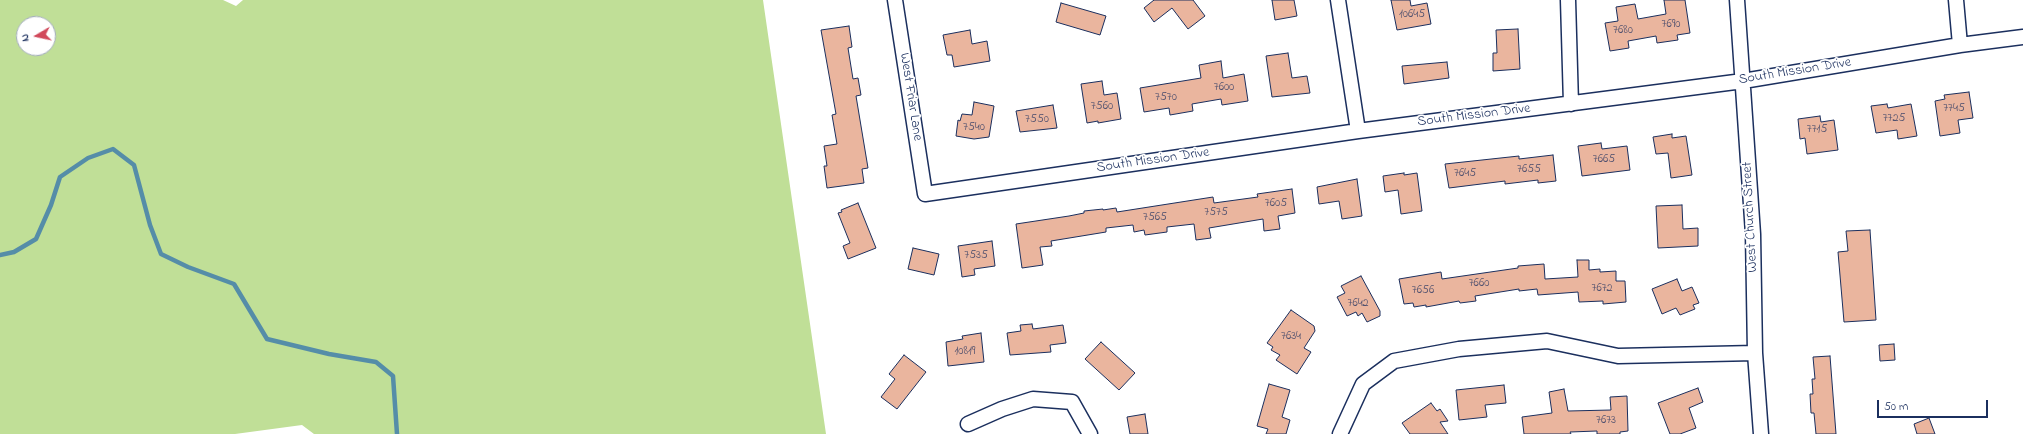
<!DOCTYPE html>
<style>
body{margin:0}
#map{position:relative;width:2023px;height:434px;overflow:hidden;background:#fff;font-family:"Indie Flower",sans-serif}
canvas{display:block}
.north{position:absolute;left:16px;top:16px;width:40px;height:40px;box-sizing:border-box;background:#fff;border:1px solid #a4acbf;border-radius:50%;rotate:261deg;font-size:11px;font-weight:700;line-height:16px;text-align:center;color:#1b2f5e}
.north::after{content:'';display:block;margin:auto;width:14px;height:18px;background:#d1495b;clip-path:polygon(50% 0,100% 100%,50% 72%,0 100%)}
.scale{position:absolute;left:1877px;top:400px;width:111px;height:18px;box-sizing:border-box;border:2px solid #1b2f5e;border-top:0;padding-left:5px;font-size:12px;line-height:14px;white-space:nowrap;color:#1b2f5e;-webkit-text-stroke:3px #fff;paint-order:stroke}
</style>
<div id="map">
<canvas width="2023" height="434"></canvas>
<div class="north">N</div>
<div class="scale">50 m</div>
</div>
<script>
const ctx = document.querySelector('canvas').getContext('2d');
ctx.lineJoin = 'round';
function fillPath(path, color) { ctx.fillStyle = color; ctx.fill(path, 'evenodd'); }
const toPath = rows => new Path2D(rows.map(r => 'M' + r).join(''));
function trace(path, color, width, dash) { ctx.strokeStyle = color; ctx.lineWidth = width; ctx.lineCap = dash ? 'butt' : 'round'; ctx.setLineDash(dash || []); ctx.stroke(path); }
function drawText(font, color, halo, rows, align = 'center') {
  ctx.font = font + ' "Indie Flower",sans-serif'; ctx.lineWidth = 3.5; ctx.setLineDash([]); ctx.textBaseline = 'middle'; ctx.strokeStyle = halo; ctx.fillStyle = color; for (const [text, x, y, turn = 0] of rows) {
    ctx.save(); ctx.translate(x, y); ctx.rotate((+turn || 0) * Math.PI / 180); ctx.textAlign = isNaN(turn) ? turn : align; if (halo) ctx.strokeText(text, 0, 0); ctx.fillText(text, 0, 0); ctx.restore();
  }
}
const green = toPath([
 [0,0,223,0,236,6,243,0,763,0,826,434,314,434,302,425,235,434,0,434],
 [24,24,48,24,48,48,24,48]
]);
const stream = toPath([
 [0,255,14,252,36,239,51,205,60,177,88,158,113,149,134,165,150,225,161,254,188,267,234,284,267,339,329,354,376,362,393,376,397,434]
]);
const building = toPath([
 [1154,0,1193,0,1205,16,1188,29,1172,8,1154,22,1144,8,1154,0],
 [1272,0,1294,0,1297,16,1275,20,1272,0],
 [1391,0,1410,0,1411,6,1427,3,1431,24,1397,30,1391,0],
 [1664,0,1685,0,1690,33,1677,35,1678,40,1657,43,1656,36,1628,41,1629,48,1610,51,1605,23,1618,21,1616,7,1635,4,1638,19,1666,14,1664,0],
 [1061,3,1106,16,1100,35,1056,22,1061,3],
 [849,26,852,47,848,48,853,79,858,78,861,95,856,96,868,168,862,169,864,183,827,188,824,166,827,166,824,146,837,144,832,115,836,114,821,30,849,26],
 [1518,29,1520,69,1493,71,1493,53,1497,53,1496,30,1518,29],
 [970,30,972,44,987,41,990,61,954,67,952,55,947,55,943,35,970,30],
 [1288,53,1292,78,1307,76,1310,93,1272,97,1266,56,1288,53],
 [1221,61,1223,78,1244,74,1248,101,1222,105,1221,99,1192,104,1193,111,1170,115,1169,108,1144,112,1140,88,1201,78,1199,65,1221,61],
 [1447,62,1449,78,1404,84,1402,66,1447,62],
 [1102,81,1104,95,1117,93,1121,119,1098,123,1098,121,1087,123,1081,84,1102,81],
 [1969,92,1973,118,1958,120,1960,133,1940,136,1935,101,1945,99,1944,95,1969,92],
 [974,102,994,106,989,137,974,139,956,136,958,120,960,121,962,114,972,115,974,102],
 [1887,104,1888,108,1911,104,1917,136,1898,139,1897,130,1876,133,1871,106,1887,104],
 [1053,105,1057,128,1020,132,1016,111,1053,105],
 [1820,116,1821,122,1834,120,1838,150,1807,154,1805,138,1800,139,1798,119,1820,116],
 [1672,134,1672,138,1686,136,1692,175,1671,178,1668,153,1656,154,1653,137,1672,134],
 [1601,143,1602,149,1627,146,1630,170,1582,176,1578,146,1601,143],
 [1553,155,1556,181,1538,183,1538,180,1505,184,1505,181,1449,188,1445,164,1519,156,1519,159,1553,155],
 [1404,173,1404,175,1417,173,1422,211,1401,214,1398,190,1385,192,1383,176,1404,173],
 [1357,179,1362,216,1342,219,1339,201,1319,204,1317,187,1357,179],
 [1292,189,1295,213,1278,216,1280,229,1264,231,1263,219,1209,228,1211,238,1196,240,1194,224,1167,227,1167,232,1145,235,1144,230,1134,232,1133,225,1106,228,1106,232,1051,241,1052,246,1040,247,1043,265,1022,268,1016,224,1069,216,1084,213,1084,211,1103,209,1103,210,1116,208,1117,212,1213,197,1214,203,1258,197,1257,194,1292,189],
 [858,203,876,248,848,259,843,246,850,243,838,213,842,212,841,210,858,203],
 [1682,205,1683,229,1698,228,1698,246,1658,248,1656,206,1682,205],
 [1870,230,1876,320,1844,322,1838,252,1848,251,1846,231,1870,230],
 [992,241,995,266,974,269,975,275,962,277,958,246,992,241],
 [913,248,939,254,934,275,908,269,913,248],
 [1577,260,1589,260,1589,270,1600,269,1600,272,1616,271,1616,281,1625,281,1626,302,1603,304,1603,301,1579,302,1578,292,1538,295,1537,289,1519,291,1519,289,1475,296,1476,301,1460,303,1459,301,1426,307,1426,305,1414,307,1413,303,1404,304,1399,279,1441,272,1442,279,1518,268,1518,266,1544,264,1545,279,1578,277,1577,260],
 [1361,276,1380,311,1380,316,1367,322,1362,313,1358,316,1356,312,1347,316,1337,297,1345,293,1341,286,1361,276],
 [1677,279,1682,291,1692,287,1699,303,1693,305,1695,309,1680,315,1676,308,1662,314,1652,289,1677,279],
 [1291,310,1314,326,1315,331,1304,348,1311,352,1297,374,1276,360,1280,355,1271,350,1273,347,1267,343,1291,310],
 [1032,324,1033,329,1063,325,1066,343,1050,345,1051,352,1010,355,1007,333,1021,331,1020,325,1032,324],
 [981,333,984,362,948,366,946,342,963,339,962,336,981,333],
 [1101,342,1135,373,1119,390,1085,359,1101,342],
 [1894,344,1895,360,1880,361,1879,345,1894,344],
 [904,355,926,372,897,409,881,397,895,379,889,374,904,355],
 [1830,356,1836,434,1816,434,1814,413,1811,413,1810,394,1813,394,1812,379,1815,379,1813,357,1830,356],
 [1269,384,1290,390,1282,417,1290,420,1286,434,1266,434,1268,429,1257,426,1269,384],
 [1504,385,1506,403,1485,405,1487,417,1459,420,1456,390,1504,385],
 [1698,388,1703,402,1689,408,1696,428,1680,434,1670,434,1658,403,1698,388],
 [1564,389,1568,411,1611,410,1610,397,1627,396,1628,431,1620,432,1620,434,1597,434,1597,431,1570,432,1571,434,1524,434,1522,417,1552,413,1549,392,1564,389],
 [1431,403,1437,411,1440,409,1448,421,1440,422,1448,434,1410,434,1402,423,1431,403],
 [1145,414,1148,434,1130,434,1127,417,1145,414],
 [1929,418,1935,434,1917,434,1914,424,1929,418]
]);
const street = toPath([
 [895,0,925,194,1358,131,1743,81,1960,45,2023,37],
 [1338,0,1358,131],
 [1568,0,1571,104],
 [1737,0,1753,234,1755,353,1761,434],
 [1956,0,1960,45],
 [968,424,1002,409,1033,399,1072,402,1090,434],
 [1340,434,1363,384,1394,361,1459,349,1547,341,1618,356,1755,353]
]);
const numberNames = [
 ["10645",1412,15],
 ["7690",1671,25],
 ["7680",1623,31],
 ["7600",1224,88],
 ["7570",1166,98],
 ["7560",1102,107],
 ["7745",1954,109],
 ["7725",1894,119],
 ["7550",1037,120],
 ["7540",974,128],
 ["7715",1817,130],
 ["7665",1604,160],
 ["7655",1529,170],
 ["7645",1465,174],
 ["7605",1276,204],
 ["7575",1216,213],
 ["7565",1155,218],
 ["7535",976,256],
 ["7660",1479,284],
 ["7672",1602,289],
 ["7656",1423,291],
 ["7642",1358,304],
 ["7634",1291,337],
 ["10819",965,352],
 ["7673",1606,421]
];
const streetNames = [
 ["South Mission Drive",1795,72,-9],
 ["West Friar Lane",910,97,81],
 ["South Mission Drive",1474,116,-7],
 ["South Mission Drive",1153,161,-8],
 ["West Church Street",1751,217,-93]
];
fillPath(green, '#c0df97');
trace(stream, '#558da8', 4.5);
fillPath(building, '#eab59e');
trace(building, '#1b2f5e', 1);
trace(street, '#1b2f5e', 17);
trace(street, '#fff', 14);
drawText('12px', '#4f506e', null, numberNames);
drawText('14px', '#1b2f5e', '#fff', streetNames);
</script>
